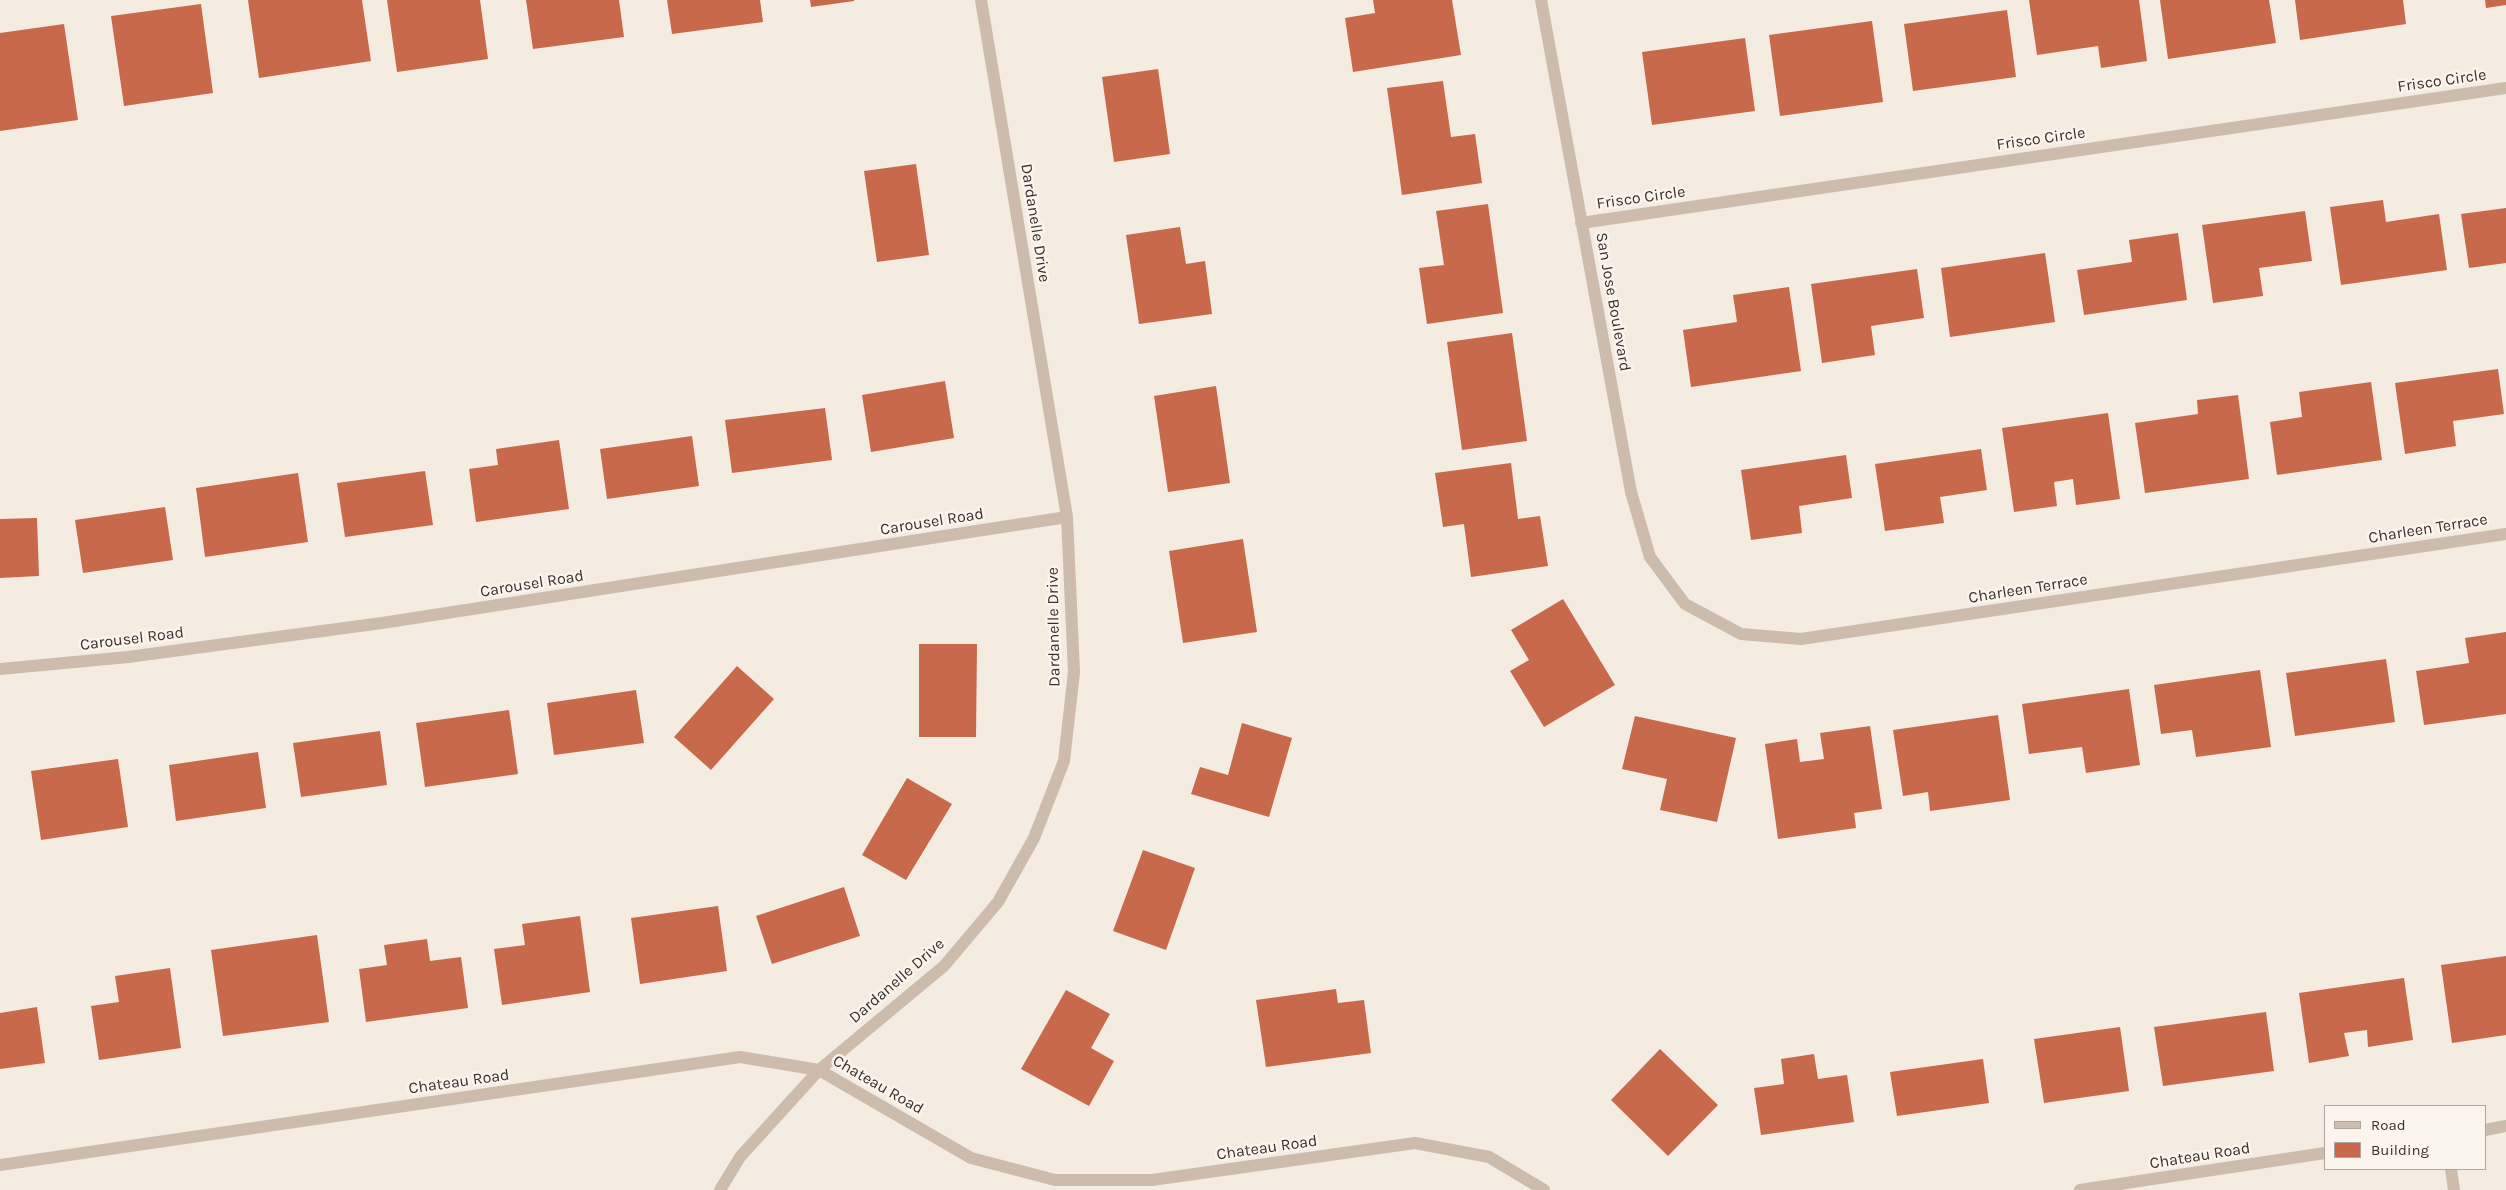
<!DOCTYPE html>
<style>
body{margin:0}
#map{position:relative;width:2506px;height:1190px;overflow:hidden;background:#f4ebe1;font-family:Karla,sans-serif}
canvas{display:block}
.legend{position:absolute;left:2324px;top:1105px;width:162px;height:65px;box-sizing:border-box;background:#fbf5ee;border:1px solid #aea6a0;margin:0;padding:6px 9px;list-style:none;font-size:15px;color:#3b302b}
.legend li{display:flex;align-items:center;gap:10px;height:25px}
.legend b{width:25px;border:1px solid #aea6a0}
</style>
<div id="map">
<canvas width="2506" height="1190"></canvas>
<ul class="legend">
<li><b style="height:6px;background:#cdbbac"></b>Road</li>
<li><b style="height:14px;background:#c8694b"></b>Building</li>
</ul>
</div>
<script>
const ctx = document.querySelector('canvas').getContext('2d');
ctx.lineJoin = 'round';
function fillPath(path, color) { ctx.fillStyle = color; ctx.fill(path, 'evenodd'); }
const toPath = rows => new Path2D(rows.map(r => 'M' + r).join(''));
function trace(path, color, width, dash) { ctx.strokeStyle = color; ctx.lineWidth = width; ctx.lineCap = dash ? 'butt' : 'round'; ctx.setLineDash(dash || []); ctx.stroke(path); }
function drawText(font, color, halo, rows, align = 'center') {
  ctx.font = font + ' Karla,sans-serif'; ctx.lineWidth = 5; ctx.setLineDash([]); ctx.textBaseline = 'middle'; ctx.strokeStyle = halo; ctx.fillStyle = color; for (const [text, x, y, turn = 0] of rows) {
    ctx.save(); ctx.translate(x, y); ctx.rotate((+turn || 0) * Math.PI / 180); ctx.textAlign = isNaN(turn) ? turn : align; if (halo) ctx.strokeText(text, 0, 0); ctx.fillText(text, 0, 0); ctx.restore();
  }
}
const building = toPath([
 [248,0,362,0,371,61,259,78],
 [387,0,480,0,488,59,397,72],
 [526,0,619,0,624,37,533,49],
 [667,0,760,0,763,22,672,34],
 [810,0,854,0,854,1,811,7],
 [1373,0,1452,0,1461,55,1353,72,1345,18,1375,13],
 [2029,0,2139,0,2147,61,2101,68,2098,46,2037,55],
 [2160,0,2269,0,2276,43,2168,59],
 [2295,0,2403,0,2406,24,2300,40],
 [2485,0,2506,0,2506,5,2486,8],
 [201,4,213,93,124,106,111,16],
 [2007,10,2016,77,1913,91,1904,24],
 [1872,21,1883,102,1780,116,1769,35],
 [64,24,78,120,0,131,0,33],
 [1745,38,1755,111,1652,125,1642,52],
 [1158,69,1170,154,1114,162,1102,77],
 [1443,81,1451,137,1475,134,1482,183,1402,195,1387,88],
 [916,164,929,255,877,262,864,171],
 [2383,200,2386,222,2439,214,2447,270,2341,285,2330,207],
 [1488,204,1503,313,1427,324,1419,268,1444,265,1436,211],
 [2506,208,2506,263,2469,268,2461,214],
 [2305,211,2312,261,2259,268,2263,296,2213,303,2202,225],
 [1180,227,1186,264,1205,261,1212,314,1139,324,1126,235],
 [2178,233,2187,300,2084,315,2077,270,2132,262,2129,240],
 [2045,253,2055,322,1950,337,1941,268],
 [1917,269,1924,318,1871,326,1875,355,1822,363,1811,284],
 [1789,287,1801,371,1691,387,1683,330,1737,322,1733,295],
 [1512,333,1527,441,1462,450,1447,342],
 [2498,369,2504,414,2453,421,2456,446,2405,454,2395,383],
 [945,381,954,438,871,452,862,395],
 [2371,382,2382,460,2277,475,2270,422,2302,417,2299,392],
 [1216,386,1230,483,1168,492,1154,396],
 [2238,395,2249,479,2145,493,2135,423,2198,414,2197,400],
 [825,408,832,460,732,473,725,420],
 [2108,413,2120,499,2076,505,2073,479,2054,482,2057,506,2014,512,2002,428],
 [692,436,699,486,607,499,600,449],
 [559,440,569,509,476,522,469,469,498,465,496,449],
 [1981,449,1987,490,1940,497,1944,523,1885,531,1875,464],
 [1846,455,1852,498,1799,506,1802,533,1751,540,1741,470],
 [1511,463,1518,519,1540,516,1548,566,1471,577,1464,524,1443,527,1435,473],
 [425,471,433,525,345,537,337,483],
 [298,473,308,542,205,557,196,488],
 [165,507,173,560,83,573,75,520],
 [37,518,39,576,0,578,0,519],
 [1243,539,1257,632,1183,643,1169,551],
 [1563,599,1615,685,1544,727,1510,671,1529,660,1511,630],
 [2506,632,2506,714,2424,725,2416,671,2469,663,2465,638],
 [919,644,977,644,976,737,919,737],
 [2386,659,2395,722,2295,736,2286,673],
 [737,666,774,699,711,770,674,737],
 [2260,670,2271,747,2196,757,2192,730,2161,734,2154,685],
 [2129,689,2140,765,2086,773,2082,747,2029,754,2022,704],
 [636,690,644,743,554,755,547,703],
 [509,710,518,774,425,787,416,723],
 [1998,715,2010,800,1930,811,1928,792,1903,796,1893,730],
 [1635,716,1736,738,1717,822,1660,810,1667,779,1622,769],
 [1242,723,1292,738,1269,817,1191,794,1200,767,1228,775],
 [1870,726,1882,809,1854,813,1856,828,1778,839,1765,744,1797,739,1800,762,1824,759,1820,733],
 [380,731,387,785,301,797,293,743],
 [258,752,266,808,176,821,169,765],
 [118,759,128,827,41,840,31,771],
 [907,778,952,804,906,880,862,855],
 [1143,850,1195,868,1166,950,1113,931],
 [844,887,860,936,772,964,756,916],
 [718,906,727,971,640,984,631,918],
 [580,916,590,992,502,1005,494,949,525,945,522,924],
 [317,935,329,1022,223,1036,211,950],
 [427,939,430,961,461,957,468,1008,366,1022,359,969,387,965,384,945],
 [2506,956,2506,1035,2452,1043,2441,965],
 [170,968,181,1048,99,1060,91,1006,119,1002,115,976],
 [2404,978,2413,1040,2368,1047,2367,1030,2344,1033,2349,1056,2309,1063,2299,993],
 [1336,989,1338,1003,1364,1000,1371,1053,1266,1067,1256,1000],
 [1066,990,1110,1014,1091,1048,1114,1061,1089,1106,1021,1069],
 [37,1007,45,1063,0,1069,0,1013],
 [2266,1012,2274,1071,2163,1086,2154,1027],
 [2120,1027,2129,1091,2044,1103,2034,1039],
 [1660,1049,1718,1105,1668,1156,1611,1100],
 [1814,1054,1818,1079,1847,1075,1854,1122,1761,1135,1754,1088,1784,1084,1781,1059],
 [1983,1059,1989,1103,1897,1116,1890,1072]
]);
const street = toPath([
 [1541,0,1631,492,1650,557,1685,604,1741,634,1801,639,2506,534],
 [1581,223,2506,88],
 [0,669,128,657,382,623,1067,517],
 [2485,1130,2506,1126],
 [0,1165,740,1057,819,1070,971,1158,1055,1180,1152,1180,1415,1143,1489,1157,1544,1190],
 [2451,1169,2454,1190],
 [720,1190,740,1157,819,1070,944,966,998,902,1034,838,1064,761,1074,672,1067,517,981,0],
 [2080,1190,2325,1153]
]);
const streetNames = [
 ["Frisco Circle",2442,81,-8],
 ["Frisco Circle",2041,139,-8],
 ["Frisco Circle",1641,198,-8],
 ["Dardanelle Drive",1035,223,81],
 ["San Jose Boulevard",1613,302,80],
 ["Carousel Road",932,522,-9],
 ["Charleen Terrace",2428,529,-9],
 ["Carousel Road",532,584,-9],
 ["Charleen Terrace",2028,589,-9],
 ["Dardanelle Drive",1054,627,-91],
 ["Carousel Road",132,639,-7],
 ["Dardanelle Drive",897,981,-41],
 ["Chateau Road",459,1082,-8],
 ["Chateau Road",878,1085,30],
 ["Chateau Road",1267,1148,-8],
 ["Chateau Road",2200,1156,-9]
];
fillPath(building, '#c8694b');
trace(street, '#cdbbac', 12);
drawText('16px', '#3b302b', '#fbf5ee', streetNames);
</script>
